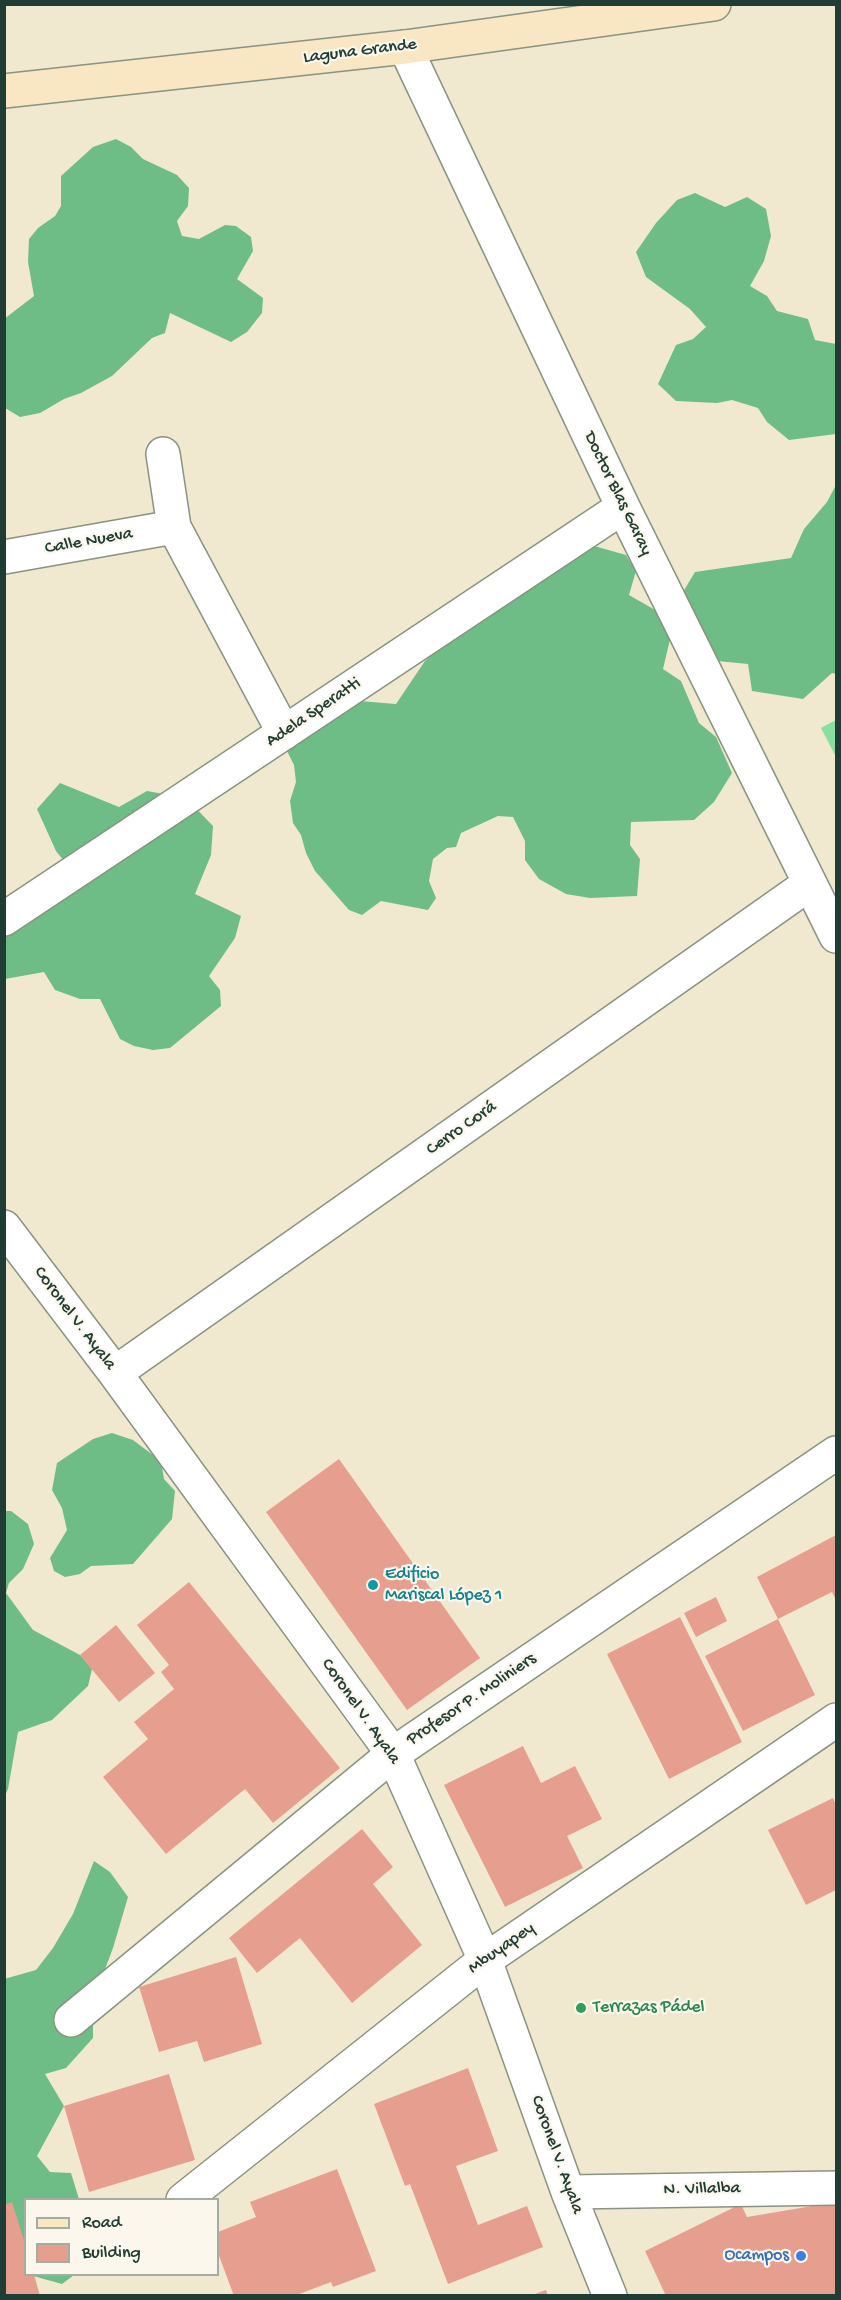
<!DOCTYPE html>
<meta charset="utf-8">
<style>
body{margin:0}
#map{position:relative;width:841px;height:2300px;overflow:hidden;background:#f1e9cf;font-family:"Gochi Hand",sans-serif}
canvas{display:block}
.frame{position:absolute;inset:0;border:6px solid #1f3d34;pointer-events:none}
.legend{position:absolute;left:24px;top:2198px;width:195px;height:78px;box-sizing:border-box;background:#fbf7ec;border:2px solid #a3ada2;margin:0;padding:8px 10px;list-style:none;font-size:18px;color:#1f3d34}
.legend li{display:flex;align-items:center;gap:12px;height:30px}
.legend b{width:30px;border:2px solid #a3ada2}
</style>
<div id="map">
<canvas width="841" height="2300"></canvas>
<div class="frame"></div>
<ul class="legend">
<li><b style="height:8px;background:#f9e7c3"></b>Road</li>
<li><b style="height:16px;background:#e69f8f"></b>Building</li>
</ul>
</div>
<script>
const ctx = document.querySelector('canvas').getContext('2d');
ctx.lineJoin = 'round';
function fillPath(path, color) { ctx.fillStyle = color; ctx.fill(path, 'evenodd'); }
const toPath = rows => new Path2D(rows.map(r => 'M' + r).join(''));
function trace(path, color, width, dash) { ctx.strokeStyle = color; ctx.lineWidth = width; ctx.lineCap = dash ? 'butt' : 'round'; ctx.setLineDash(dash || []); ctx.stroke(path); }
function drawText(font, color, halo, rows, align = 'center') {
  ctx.font = font + ' "Gochi Hand",sans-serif'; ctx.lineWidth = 4.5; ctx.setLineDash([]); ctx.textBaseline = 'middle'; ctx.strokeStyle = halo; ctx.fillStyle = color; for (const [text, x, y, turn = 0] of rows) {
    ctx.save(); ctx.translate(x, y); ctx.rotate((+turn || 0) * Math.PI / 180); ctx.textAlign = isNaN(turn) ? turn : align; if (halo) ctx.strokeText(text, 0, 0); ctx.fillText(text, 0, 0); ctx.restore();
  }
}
const green = toPath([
 [836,720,836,757,821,728]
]);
const forest = toPath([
 [116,139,131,147,143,159,177,175,189,188,188,206,177,221,182,236,199,239,225,225,236,226,251,237,253,251,237,279,263,298,262,313,247,332,231,342,170,313,165,333,152,338,112,376,81,393,64,399,40,413,20,417,5,408,4,319,34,296,28,262,29,239,38,228,55,216,61,206,61,176,93,147],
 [695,193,725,207,747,197,766,209,771,236,764,261,750,286,767,296,777,311,808,319,815,340,836,344,836,434,789,440,767,422,758,408,732,400,717,403,676,401,658,384,676,345,693,339,706,327,690,309,646,277,636,252,656,223,677,200],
 [836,485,836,674,832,673,803,699,752,691,748,664,717,661,683,592,695,572,791,558,804,529,827,502],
 [573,540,626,555,636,571,629,595,662,614,671,635,663,669,681,681,699,723,716,737,732,773,714,802,694,820,631,822,630,845,640,859,637,896,590,898,566,894,539,879,525,860,525,841,513,817,498,816,461,833,456,847,447,848,433,859,429,881,436,898,428,910,381,901,362,915,349,910,315,871,306,853,301,835,293,823,290,801,296,782,294,765,286,749,335,699,396,704,425,661,447,641],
 [60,783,119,807,147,791,186,798,213,826,211,855,195,894,241,916,235,938,209,976,220,990,221,1006,170,1048,153,1050,134,1046,120,1039,100,999,80,999,55,990,44,972,5,979,4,904,67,865,56,851,37,809],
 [112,1433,133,1440,161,1461,164,1479,175,1491,172,1519,133,1564,91,1566,80,1574,65,1577,54,1571,50,1558,67,1530,62,1508,52,1490,57,1463,93,1439],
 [4,1511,11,1511,28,1524,34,1544,23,1569,9,1583,6,1593,33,1630,80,1655,92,1669,88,1686,52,1720,18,1732,8,1789,5,1796],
 [94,1861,110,1872,128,1897,113,1948,93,2001,93,2038,66,2068,45,2074,64,2106,37,2156,50,2172,71,2173,79,2199,26,2200,26,2274,5,2230,4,1979,36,1970,53,1948,73,1914],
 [26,2274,74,2275,62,2284]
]);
const building = toPath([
 [339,1459,480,1658,407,1710,266,1512],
 [836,1535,836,1600,832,1592,778,1619,757,1577],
 [189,1582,340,1768,273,1823,245,1789,166,1854,103,1777,148,1739,134,1722,174,1689,161,1672,169,1665,137,1625],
 [716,1597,727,1621,696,1637,684,1613],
 [680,1617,742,1742,669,1779,607,1654],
 [778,1619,815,1695,743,1731,705,1656],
 [116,1625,155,1673,119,1702,80,1655],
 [523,1746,541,1783,575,1766,602,1819,567,1836,583,1868,505,1907,444,1785],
 [833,1798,836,1805,836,1890,806,1905,768,1830],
 [362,1829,393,1867,373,1884,422,1945,352,2003,300,1938,257,1973,229,1938],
 [236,1957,262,2044,204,2062,197,2041,159,2052,139,1987],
 [468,2068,498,2151,456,2166,478,2225,527,2206,543,2247,448,2284,410,2184,405,2186,374,2104],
 [169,2074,195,2160,89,2192,64,2106],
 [337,2169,376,2271,333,2287,331,2282,294,2296,234,2296,218,2253,218,2232,256,2217,250,2202],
 [12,2202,26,2247,26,2274,34,2274,40,2296,4,2296,4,2205],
 [836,2202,836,2296,666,2296,645,2251,741,2204,747,2217],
 [546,2290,548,2296,532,2296,532,2295]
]);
const minor = toPath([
 [405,47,623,507,836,936],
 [163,454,174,527,284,733],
 [4,557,174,527],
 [4,919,623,507],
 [4,1227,115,1373,393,1754,485,1960,568,2192,610,2296],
 [115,1373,809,884],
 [71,2020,393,1754,836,1453],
 [568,2192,836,2188],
 [183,2200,485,1960,836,1720]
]);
const secondary = toPath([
 [4,91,405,47,714,4]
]);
const markers = [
 [373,1585,6,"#0f9aa8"],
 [581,2008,6,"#2e9e5b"],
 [801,2256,6,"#3f7fe0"]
];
const streetNames = [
 ["Laguna Grande",360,52,-7],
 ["Doctor Blas Garay",617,494,64],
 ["Calle Nueva",89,542,-10],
 ["Adela Speratti",314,713,-34],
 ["Cerro Corá",462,1129,-35],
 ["Coronel V. Ayala",74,1319,53],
 ["Profesor P. Moliniers",472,1700,-34],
 ["Coronel V. Ayala",360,1712,55],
 ["Mbuyapey",502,1949,-35],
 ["Coronel V. Ayala",556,2155,70],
 ["N. Villalba",702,2190,-1]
];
const cultureNames = [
 ["Edificio",385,1575],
 ["Mariscal López 1",385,1596]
];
const leisureNames = [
 ["Terrazas Pádel",593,2008]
];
const shopNames = [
 ["Ocampos",789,2256]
];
fillPath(green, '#89dea0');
fillPath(forest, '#6ebd86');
fillPath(building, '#e69f8f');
trace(minor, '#889382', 36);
trace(secondary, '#889382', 36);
trace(minor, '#fff', 33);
trace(secondary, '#f9e7c3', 33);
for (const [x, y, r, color] of markers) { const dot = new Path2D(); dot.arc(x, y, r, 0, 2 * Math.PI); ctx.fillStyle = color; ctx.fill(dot); trace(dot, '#fbf7ec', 2); }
drawText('18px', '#1f3d34', '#fbf7ec', streetNames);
drawText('18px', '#0d838f', '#fbf7ec', cultureNames, 'left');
drawText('18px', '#27864d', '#fbf7ec', leisureNames, 'left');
drawText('18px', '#366cbe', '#fbf7ec', shopNames, 'right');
</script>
